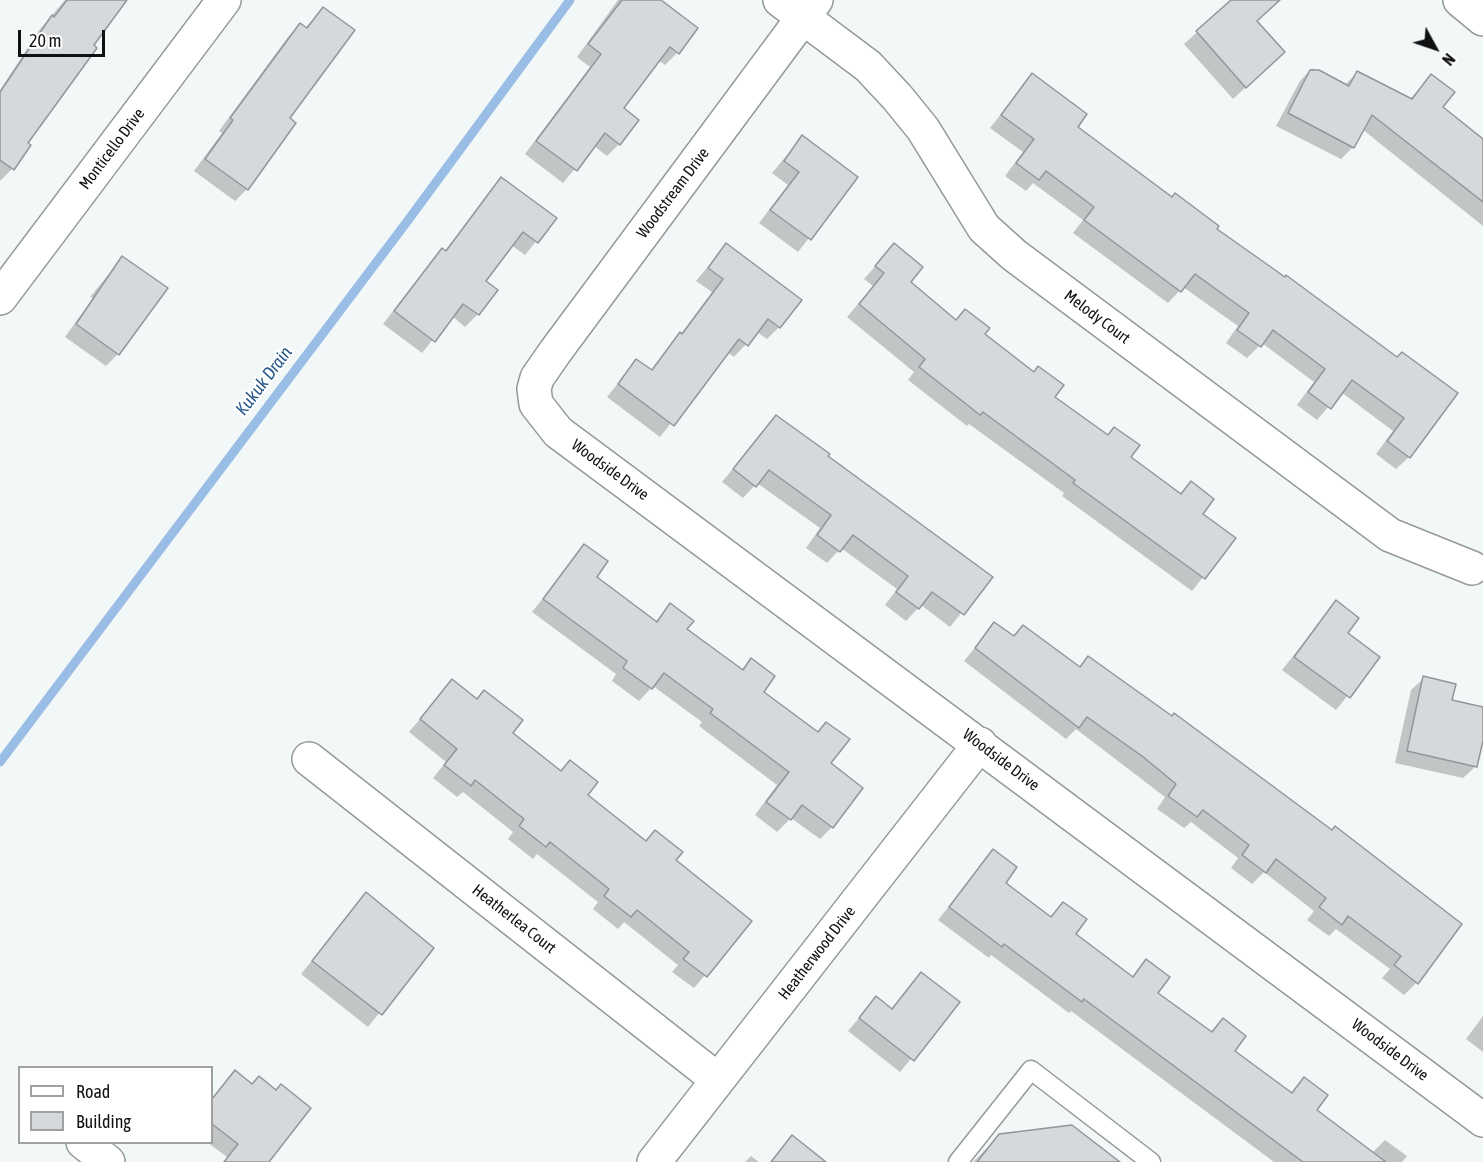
<!DOCTYPE html>
<style>
body{margin:0}
#map{position:relative;width:1483px;height:1162px;overflow:hidden;background:#f2f7f8;font-family:"Asap Condensed",sans-serif}
canvas{display:block}
.legend{position:absolute;left:18px;top:1066px;width:195px;height:78px;box-sizing:border-box;background:#fff;border:2px solid #9fa0a0;margin:0;padding:8px 10px;list-style:none;font-size:18px;color:#101112}
.legend li{display:flex;align-items:center;gap:12px;height:30px}
.legend b{width:30px;border:2px solid #9fa0a0}
.north{position:absolute;left:1405px;top:18px;width:60px;height:60px;-webkit-text-stroke:4px #fff;paint-order:stroke;rotate:130deg;font-size:16px;font-weight:700;line-height:24px;text-align:center;color:#101112}
.north::after{content:'';display:block;margin:auto;width:21px;height:27px;background:#101112;clip-path:polygon(50% 0,100% 100%,50% 72%,0 100%)}
.scale{position:absolute;left:18px;top:30px;width:87px;height:27px;box-sizing:border-box;border:3px solid #101112;border-top:0;padding-left:8px;font-size:18px;line-height:21px;white-space:nowrap;color:#101112;-webkit-text-stroke:4px #fff;paint-order:stroke}
</style>
<div id="map">
<canvas width="1483" height="1162"></canvas>
<ul class="legend">
<li><b style="height:8px;background:#fff"></b>Road</li>
<li><b style="height:16px;background:#d6d9db"></b>Building</li>
</ul>
<div class="north">N</div>
<div class="scale">20 m</div>
</div>
<script>
const ctx = document.querySelector('canvas').getContext('2d');
ctx.lineJoin = 'round';
function fillPath(path, color) { ctx.fillStyle = color; ctx.fill(path, 'evenodd'); }
const toPath = rows => new Path2D(rows.map(r => 'M' + r).join(''));
function trace(path, color, width, dash) { ctx.strokeStyle = color; ctx.lineWidth = width; ctx.lineCap = dash ? 'butt' : 'round'; ctx.setLineDash(dash || []); ctx.stroke(path); }
function drawText(font, color, halo, rows, align = 'center') {
  ctx.font = font + ' "Asap Condensed",sans-serif'; ctx.lineWidth = 4.5; ctx.setLineDash([]); ctx.textBaseline = 'middle'; ctx.strokeStyle = halo; ctx.fillStyle = color; for (const [text, x, y, turn = 0] of rows) {
    ctx.save(); ctx.translate(x, y); ctx.rotate((+turn || 0) * Math.PI / 180); ctx.textAlign = isNaN(turn) ? turn : align; if (halo) ctx.strokeText(text, 0, 0); ctx.fillText(text, 0, 0); ctx.restore();
  }
}
const shadow = toPath([
 [65,0,125,0,26,143,12,169,0,181,0,90,40,29],
 [618,0,658,0,677,53,665,65,658,60,622,108,619,144,607,156,594,146,563,183,525,154,590,67,577,57],
 [1233,0,1259,0,1255,21,1271,64,1233,99,1184,44],
 [323,9,288,119,247,189,235,201,194,171,222,133,219,131,288,37,300,25,305,28],
 [1312,68,1345,85,1357,72,1410,99,1431,76,1440,108,1483,141,1483,226,1362,129,1353,147,1341,159,1276,126,1300,81],
 [1032,75,1076,127,1397,359,1456,393,1409,457,1396,469,1376,454,1393,431,1341,392,1317,420,1297,405,1314,382,1262,343,1247,358,1226,343,1238,326,1183,287,1168,303,1073,233,1083,220,1033,183,1026,191,1005,176,1023,152,990,128],
 [802,137,856,178,798,252,759,223,788,185,772,173],
 [501,179,555,218,525,255,511,245,484,282,495,290,478,314,465,327,452,316,422,353,383,324,430,263,442,250,444,252],
 [726,245,779,327,767,339,757,332,734,357,727,352,660,437,607,397,636,361,650,371,681,334,712,292,696,281],
 [894,245,909,282,955,321,965,311,983,335,1053,398,1106,436,1114,429,1128,458,1179,495,1191,483,1201,514,1233,539,1192,591,1062,496,1064,493,969,424,967,426,908,380,914,372,847,317,873,286,864,279],
 [122,258,118,354,106,366,65,337,93,298,90,297],
 [776,417,826,457,990,577,950,627,921,605,906,621,885,605,897,589,841,548,827,563,806,548,820,528,757,483,743,498,722,482],
 [584,546,594,577,655,622,670,605,685,630,741,670,751,660,762,692,829,764,832,827,820,839,791,818,777,832,755,815,777,785,699,726,702,722,653,686,639,701,612,681,616,674,532,612],
 [1336,602,1346,634,1378,658,1336,710,1282,670],
 [994,624,1013,637,1023,627,1078,668,1088,658,1331,831,1416,983,1404,995,1382,978,1390,969,1336,929,1329,936,1307,920,1314,911,1264,872,1252,884,1231,868,1238,858,1191,822,1184,828,1157,809,1165,797,1076,729,1066,739,964,661],
 [1424,678,1451,701,1483,708,1483,734,1476,766,1463,778,1395,763,1411,690],
 [452,681,511,733,560,772,570,762,586,795,645,842,655,832,674,861,750,921,694,988,672,972,678,965,624,922,618,929,593,909,598,902,537,854,533,859,508,839,513,832,463,792,457,797,433,778,446,762,409,732],
 [993,851,1003,883,1049,918,1063,904,1073,935,1131,978,1146,961,1156,993,1210,1033,1223,1020,1233,1052,1290,1094,1305,1079,1315,1111,1372,1153,1385,1140,1407,1156,1402,1162,1274,1162,1071,1011,1069,1013,991,955,989,958,938,920],
 [366,894,432,948,368,1027,301,974],
 [921,974,958,1002,900,1072,848,1031,876,998,891,1009],
 [1483,1016,1483,1052,1466,1039],
 [235,1072,267,1162,223,1162,227,1157,207,1142,212,1142,212,1098],
 [1000,1135,1117,1162,973,1162],
 [751,1156,759,1162,745,1162]
]);
const stream = toPath([
 [0,762,409,219,570,0]
]);
const building = toPath([
 [67,0,127,0,94,45,97,48,28,143,31,145,14,170,0,160,0,92,52,15,54,17,67,0],
 [622,0,661,0,698,28,679,54,670,47,624,108,639,120,620,145,605,133,577,171,536,141,601,54,588,44,622,0],
 [1231,0,1280,0,1257,21,1285,52,1246,88,1196,31,1231,0],
 [323,7,355,30,290,118,296,123,248,190,205,159,233,120,230,118,300,23,307,28,323,7],
 [1310,70,1319,70,1349,86,1357,71,1412,99,1431,74,1455,92,1443,107,1483,139,1483,202,1372,115,1354,148,1288,113,1310,70],
 [1032,73,1087,114,1078,127,1172,197,1175,193,1219,226,1217,229,1285,277,1286,275,1397,357,1402,352,1458,393,1410,458,1387,441,1404,418,1352,380,1331,409,1308,392,1325,369,1273,330,1261,347,1237,330,1249,313,1195,274,1181,292,1084,220,1094,207,1046,171,1039,180,1016,163,1034,139,1001,115,1032,73],
 [802,135,858,177,811,240,770,210,799,172,784,161,802,135],
 [501,177,557,218,538,243,523,232,486,281,498,290,479,315,463,304,435,342,394,311,442,248,446,251,501,177],
 [726,243,802,300,780,328,768,319,748,346,739,339,674,426,618,384,636,359,652,370,680,332,682,334,723,279,708,268,726,243],
 [894,243,923,267,911,282,956,320,965,309,990,328,985,334,1034,372,1038,366,1064,385,1055,397,1108,435,1114,427,1140,445,1131,457,1181,494,1191,481,1214,499,1203,514,1236,538,1205,579,1073,483,1075,480,983,412,980,415,919,367,925,359,859,304,884,273,875,266,894,243],
 [122,256,168,288,119,355,76,324,122,256],
 [776,415,830,454,828,456,993,577,964,615,932,592,919,609,896,592,908,576,853,535,840,552,817,535,831,515,769,470,756,487,733,469,776,415],
 [584,544,608,561,597,577,657,622,670,603,694,621,687,629,743,670,751,658,775,676,764,692,818,732,826,722,850,739,831,763,863,788,833,828,802,805,791,820,766,802,789,772,710,713,713,709,664,673,652,689,623,668,627,661,543,599,584,544],
 [1336,600,1359,618,1348,633,1380,657,1350,698,1294,657,1336,600],
 [994,622,1014,636,1023,625,1080,667,1088,656,1172,716,1174,713,1332,830,1335,826,1462,924,1418,984,1394,965,1401,956,1348,916,1342,925,1319,907,1326,898,1276,859,1266,873,1242,855,1249,845,1203,810,1197,817,1168,796,1176,784,1142,756,1087,717,1079,728,975,648,994,622],
 [1423,676,1456,684,1452,700,1483,707,1483,741,1477,767,1407,751,1423,676],
 [452,679,477,699,484,690,523,720,513,733,561,771,570,760,598,782,588,795,646,841,655,830,683,852,676,860,752,921,707,977,683,959,689,952,637,910,631,917,604,896,609,889,550,842,546,847,519,826,524,819,475,780,471,786,444,765,457,749,420,719,452,679],
 [993,849,1017,867,1006,883,1051,917,1063,902,1087,919,1076,934,1133,977,1146,959,1170,977,1158,993,1212,1032,1223,1018,1246,1036,1235,1051,1292,1093,1304,1077,1328,1095,1317,1110,1386,1162,1303,1162,1084,999,1082,1002,1004,944,1002,947,949,907,993,849],
 [366,892,434,948,382,1015,312,961,366,892],
 [921,972,960,1002,914,1061,859,1018,876,996,892,1009,921,972],
 [235,1070,252,1084,259,1076,276,1090,281,1084,311,1108,269,1162,224,1162,238,1144,212,1124,212,1099,235,1070],
 [1072,1125,1120,1162,977,1162,999,1134,1072,1125],
 [792,1135,826,1162,771,1162,792,1135]
]);
const service = toPath([
 [958,1162,1031,1070,1151,1162]
]);
const minor = toPath([
 [780,0,868,66,897,97,923,129,984,228,1014,255,1390,535,1472,568],
 [816,0,555,352,537,378,534,389,536,404,558,432,1483,1120],
 [1460,0,1483,19],
 [0,298,224,0],
 [309,759,718,1080],
 [83,1142,108,1162],
 [654,1162,980,744]
]);
const streetNames = [
 ["Monticello Drive",112,149,-53],
 ["Woodstream Drive",673,193,-53],
 ["Melody Court",1097,317,37],
 ["Woodside Drive",610,470,36],
 ["Woodside Drive",1001,760,37],
 ["Heatherlea Court",514,919,38],
 ["Heatherwood Drive",817,953,-52],
 ["Woodside Drive",1390,1050,37]
];
const waterNames = [
 ["Kukuk Drain",264,381,-53]
];
fillPath(shadow, '#0003');
trace(stream, '#99bde5', 9);
fillPath(building, '#d6d9db');
trace(building, '#939698', 1.5);
trace(service, '#95999a', 21);
trace(minor, '#95999a', 36);
trace(service, '#fff', 18);
trace(minor, '#fff', 33);
drawText('16px', '#101112', '#fff', streetNames);
drawText('italic 18px', '#27588b', '#fff', waterNames);
</script>
